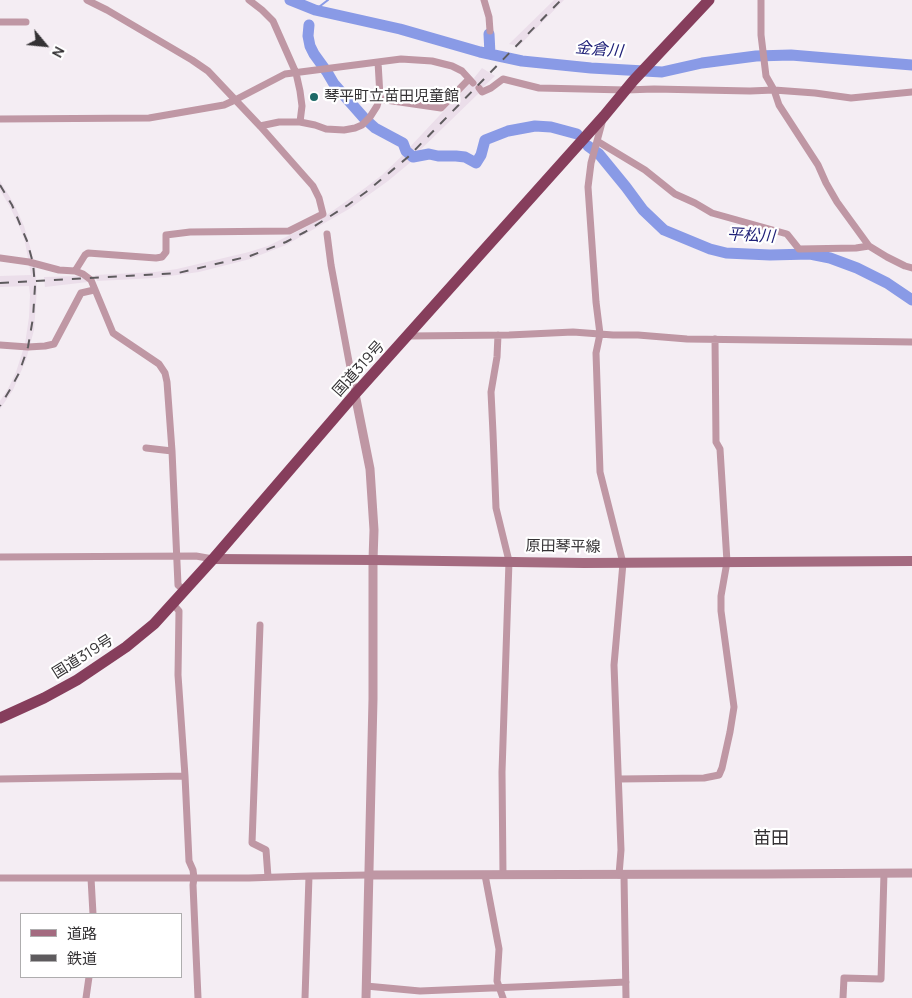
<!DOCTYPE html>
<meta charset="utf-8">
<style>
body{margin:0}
#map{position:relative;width:912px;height:998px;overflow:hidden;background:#f4edf3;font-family:Manrope,"Noto Sans JP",sans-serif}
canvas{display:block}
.legend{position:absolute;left:20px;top:913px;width:162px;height:65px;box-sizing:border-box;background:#fff;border:1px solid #aeadae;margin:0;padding:6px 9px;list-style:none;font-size:15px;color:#343234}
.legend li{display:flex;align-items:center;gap:10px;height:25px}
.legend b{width:25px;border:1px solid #aeadae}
.north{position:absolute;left:20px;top:20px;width:50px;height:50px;-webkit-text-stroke:4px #fff;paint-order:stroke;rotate:118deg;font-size:14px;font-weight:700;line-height:20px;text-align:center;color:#343234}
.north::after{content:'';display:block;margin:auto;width:18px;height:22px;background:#343234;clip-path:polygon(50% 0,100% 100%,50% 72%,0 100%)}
</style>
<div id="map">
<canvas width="912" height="998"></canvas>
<ul class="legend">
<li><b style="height:6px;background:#a46b80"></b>道路</li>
<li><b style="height:6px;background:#5e5b5e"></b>鉄道</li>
</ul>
<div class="north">N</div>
</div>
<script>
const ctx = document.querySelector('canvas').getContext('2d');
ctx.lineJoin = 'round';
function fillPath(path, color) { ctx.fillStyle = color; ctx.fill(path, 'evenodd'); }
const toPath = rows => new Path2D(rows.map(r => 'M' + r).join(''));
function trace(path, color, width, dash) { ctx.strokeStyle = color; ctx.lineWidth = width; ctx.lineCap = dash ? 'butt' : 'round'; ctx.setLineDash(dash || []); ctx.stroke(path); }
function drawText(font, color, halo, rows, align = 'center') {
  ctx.font = font + ' Manrope,"Noto Sans JP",sans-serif'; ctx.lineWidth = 4.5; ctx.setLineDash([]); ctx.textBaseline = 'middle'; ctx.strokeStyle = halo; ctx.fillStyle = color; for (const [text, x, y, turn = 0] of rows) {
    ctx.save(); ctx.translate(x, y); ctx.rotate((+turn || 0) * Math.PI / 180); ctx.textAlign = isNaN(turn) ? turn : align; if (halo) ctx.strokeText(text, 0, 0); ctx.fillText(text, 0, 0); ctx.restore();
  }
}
const built = toPath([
 [554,0,564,0,519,46,509,44],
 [482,68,495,76,482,88,479,93,415,155,408,149,469,84,471,86,476,81,474,78],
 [404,154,412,161,388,181,349,209,286,245,250,259,199,272,155,278,97,281,95,275,155,272,177,269,249,252,268,246,304,228,324,217,365,188,382,175],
 [0,181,14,204,24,226,35,264,37,289,34,330,26,360,13,390,0,409,0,401,9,387,16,372,25,344,29,317,30,295,29,286,0,287,0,276,31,275,25,242,20,228,10,207,0,190],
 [81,276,88,282,45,287,44,277]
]);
const stream = toPath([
 [315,10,328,0]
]);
const river = toPath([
 [290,0,315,10,400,29,480,52,522,61,591,68,662,72,702,63,756,56,791,55,912,65],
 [309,25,308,36,310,46,314,54,327,72,334,84,364,118,375,128,403,143,406,151,413,157,429,154,438,156,456,156,465,157,476,163,481,155,485,140,508,131,535,126,551,127,577,134],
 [489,34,490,54],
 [588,146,599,154,626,187,643,210,664,230,710,249,726,253,770,255,810,254,830,258,857,268,887,283,912,300]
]);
const minor = toPath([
 [249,0,262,10,273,21,296,73,300,91,302,106,300,122],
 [484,0,489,17,490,31],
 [761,0,761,35,766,76,774,90,779,105,818,165,826,183,837,202,869,246,887,257,905,266,912,268],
 [0,22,26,22],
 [479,88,482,92,491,88,503,79,539,88,626,90,654,89,750,91,774,90,815,93,851,98,912,92],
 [379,99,441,108,469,79],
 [0,119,149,118,224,105,235,100,285,74,401,59,432,61,452,66,462,71,473,83],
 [603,119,591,163,588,187,596,302,600,334,596,353,600,472,623,563,614,665,621,850,619,875],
 [260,126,279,122,300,122,315,125,326,129,344,130,355,128,362,125,370,117,377,106,380,96,378,62],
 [597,141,645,170,675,194,695,203,712,213,787,234,799,249,856,248,869,246],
 [327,234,331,265,355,394],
 [0,258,29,262,59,270,75,271,83,274,91,280,113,333,159,364,165,373,167,382,172,451,178,585,185,591],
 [75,271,85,255,88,253,156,258,162,257,166,252,166,235,190,232,289,231,323,214,319,198,313,186,260,126,208,71,192,60,107,10,87,0],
 [498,335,497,357,491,392,493,433,496,508,509,561,502,772,503,875],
 [409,336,509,335,573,332,613,335,638,335,687,339,912,342],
 [0,345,28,347,45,346,54,344,81,293,94,290],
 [146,448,172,451],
 [0,557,196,556,213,559],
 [173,604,179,611,178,675,185,776,189,861,193,870,194,878,193,885,198,998],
 [260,625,252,843,266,850,268,877],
 [0,779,185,776],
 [619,779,704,778,719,775,722,768,730,732,734,707,721,611,721,596,727,562,720,449,716,442,715,339],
 [485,875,499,949,497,981,503,998],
 [624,875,626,998],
 [0,878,249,878,309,876,369,875],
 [91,878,93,914],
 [366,986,420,991,539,986,626,982],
 [86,998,89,977],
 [305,998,309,876],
 [843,998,844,978,881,979,884,873]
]);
const tertiary = toPath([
 [355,394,370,469,374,530,373,560,373,699,366,998],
 [369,875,767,874,912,873]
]);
const secondary = toPath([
 [213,559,373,560,584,563,912,561]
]);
const trunk = toPath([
 [0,718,44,698,77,680,126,647,154,624,213,559,355,394,604,116,633,81,709,0]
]);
const rail = toPath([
 [0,185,12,205,27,241,33,263,35,286,33,318,28,347,19,373,11,388,0,406],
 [0,283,178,273,250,256,286,242,305,232,348,205,366,192,408,157,561,0]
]);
const markers = [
 [314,97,5,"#1e6a68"]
];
const poiNames = [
 ["琴平町立苗田児童館",324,97]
];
const streetNames = [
 ["国道319号",359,369,-48],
 ["原田琴平線",563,547,1],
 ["国道319号",83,657,-32]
];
const waterNames = [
 ["金倉川",599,50,5],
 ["平松川",751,236,3]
];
const quarterNames = [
 ["苗田",771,839]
];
fillPath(built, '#ebdeea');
trace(stream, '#899ae6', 2);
trace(river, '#899ae6', 11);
trace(minor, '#bf97a4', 7);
trace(tertiary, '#bf97a4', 9);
trace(secondary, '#a46b80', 10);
trace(trunk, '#863e5c', 11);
trace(rail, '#5e5b5e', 2, [9, 9]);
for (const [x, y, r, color] of markers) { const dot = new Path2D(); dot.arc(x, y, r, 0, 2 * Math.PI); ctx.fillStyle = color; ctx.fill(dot); trace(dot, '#fff', 2); }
drawText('15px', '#343234', '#fff', poiNames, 'left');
drawText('15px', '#343234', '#fff', streetNames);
drawText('italic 16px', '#202178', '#fff', waterNames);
drawText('18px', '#343234', '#fff', quarterNames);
</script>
